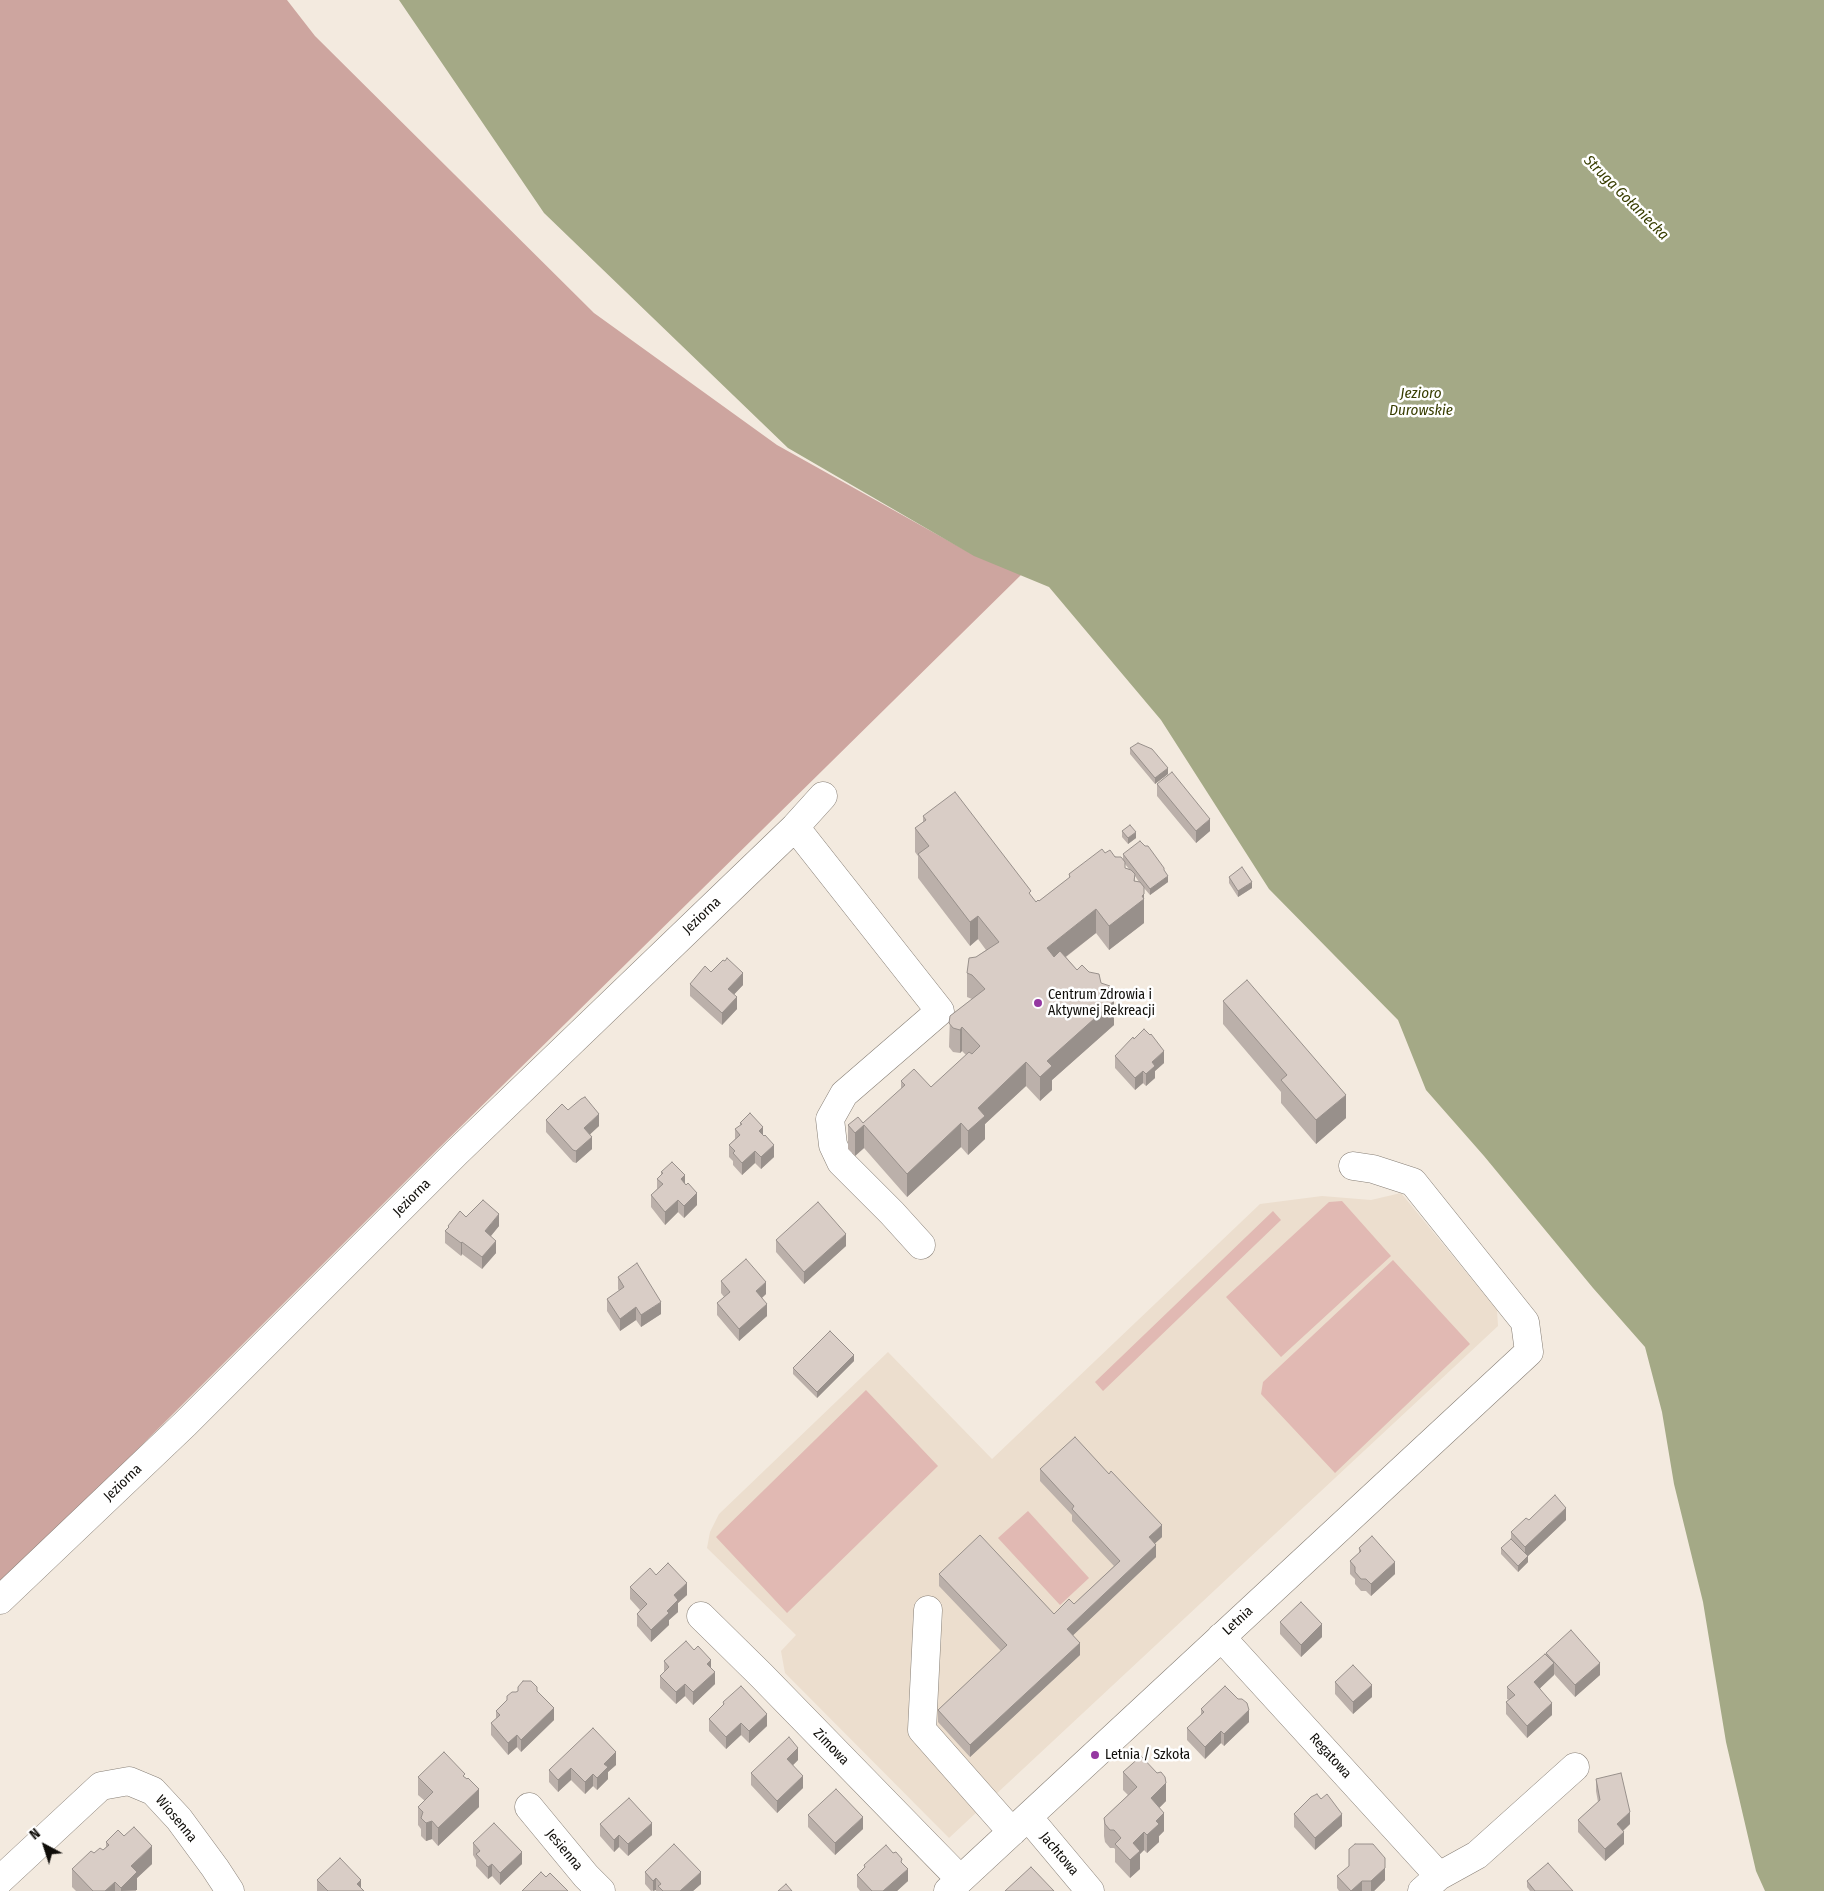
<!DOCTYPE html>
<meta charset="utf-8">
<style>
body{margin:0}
#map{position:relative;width:1824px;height:1891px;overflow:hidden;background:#f3eadf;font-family:"Fira Sans Condensed",sans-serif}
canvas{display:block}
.north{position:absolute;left:20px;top:1821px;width:50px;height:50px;-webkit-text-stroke:4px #fff;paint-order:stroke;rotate:320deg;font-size:14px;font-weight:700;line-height:20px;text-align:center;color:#0f0d09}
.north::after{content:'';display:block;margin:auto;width:18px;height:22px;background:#0f0d09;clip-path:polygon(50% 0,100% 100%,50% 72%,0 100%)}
</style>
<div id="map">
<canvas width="1824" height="1891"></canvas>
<div class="north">N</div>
</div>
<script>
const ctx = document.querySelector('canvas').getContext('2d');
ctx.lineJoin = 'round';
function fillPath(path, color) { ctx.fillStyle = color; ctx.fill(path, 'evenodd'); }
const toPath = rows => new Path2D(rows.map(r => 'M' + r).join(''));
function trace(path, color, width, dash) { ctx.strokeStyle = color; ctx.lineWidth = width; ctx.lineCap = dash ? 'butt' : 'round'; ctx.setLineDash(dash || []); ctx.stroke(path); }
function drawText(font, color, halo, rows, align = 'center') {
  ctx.font = font + ' "Fira Sans Condensed",sans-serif'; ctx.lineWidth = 5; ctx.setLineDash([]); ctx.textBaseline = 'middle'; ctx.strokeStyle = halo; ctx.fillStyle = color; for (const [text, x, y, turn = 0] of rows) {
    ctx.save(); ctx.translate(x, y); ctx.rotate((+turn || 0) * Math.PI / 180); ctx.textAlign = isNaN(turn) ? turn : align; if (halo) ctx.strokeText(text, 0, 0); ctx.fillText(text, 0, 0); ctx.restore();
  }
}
const built = toPath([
 [1401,1193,1497,1310,1498,1326,949,1838,785,1673,781,1651,796,1635,707,1548,710,1532,719,1514,888,1352,992,1459,1260,1204,1322,1196,1371,1200]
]);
const green = toPath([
 [1342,1201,1391,1256,1281,1357,1226,1297,1329,1202],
 [1273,1211,1281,1220,1103,1391,1095,1382],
 [1393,1260,1470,1344,1335,1473,1261,1394,1263,1382],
 [866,1390,938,1466,787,1613,716,1537],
 [1028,1511,1089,1578,1060,1605,998,1538]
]);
const forest = toPath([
 [0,0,287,0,315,36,594,313,777,445,972,554,1022,574,437,1150,0,1587]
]);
const water = toPath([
 [399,0,1824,0,1824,1891,1765,1891,1756,1871,1726,1742,1703,1602,1674,1484,1662,1412,1645,1347,1593,1288,1484,1156,1426,1090,1398,1020,1269,889,1161,720,1049,587,974,556,788,448,544,213]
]);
const minor = toPath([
 [795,827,940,1011,844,1094,830,1119,833,1145,841,1162,892,1213,921,1245],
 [0,1600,185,1424,456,1153,795,827,823,796],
 [928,1610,922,1730,1012,1832],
 [701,1616,761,1675,960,1879],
 [1221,1637,1439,1876],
 [529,1807,586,1876,601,1891],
 [1028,1817,1090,1891],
 [0,1880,101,1786,129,1781,153,1791,179,1819,215,1868,230,1891],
 [948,1891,1529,1352,1525,1322,1413,1182,1373,1169,1353,1166],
 [1422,1891,1439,1876,1477,1855,1575,1767]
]);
const wall = toPath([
 [1130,748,1168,774,1155,784,1130,754],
 [1157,784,1210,831,1196,843,1157,796],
 [923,816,1031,897,1036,902,1039,901,1069,878,1069,874,1105,853,1123,859,1123,854,1164,871,1168,882,1150,895,1144,888,1144,923,1109,950,1096,933,1066,957,1077,970,1101,983,1110,996,1114,1025,1052,1080,1052,1090,1040,1101,1026,1086,985,1124,985,1139,968,1155,961,1147,907,1197,864,1148,855,1156,848,1149,848,1125,863,1123,901,1089,901,1081,931,1087,966,1055,962,1051,960,1053,953,1052,949,1047,950,1016,972,999,967,997,967,973,976,957,986,950,978,939,970,946,918,878,918,856,915,852,915,828,923,822],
 [1125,864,1129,869,1125,868],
 [1135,876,1139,882,1135,881],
 [1122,831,1136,838,1128,844,1122,837],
 [1229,877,1252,888,1238,897,1229,883],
 [711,972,743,985,734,994,737,1009,722,1025,690,996,690,984],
 [1223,1001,1346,1118,1316,1144,1281,1103,1281,1092,1223,1024],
 [1115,1056,1164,1063,1155,1071,1155,1078,1146,1086,1143,1083,1135,1090,1115,1068],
 [568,1110,599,1126,590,1134,592,1149,576,1163,573,1162,546,1132,546,1120],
 [740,1123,763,1135,774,1157,761,1169,755,1163,742,1175,733,1165,733,1161,729,1157,729,1145,735,1139,735,1129,740,1126],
 [661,1172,685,1184,697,1205,684,1218,678,1212,665,1225,651,1207,651,1195,657,1189,657,1179,661,1175],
 [466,1217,499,1226,491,1236,496,1253,482,1269,462,1254,461,1256,445,1243,445,1231,448,1228,448,1226],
 [776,1240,846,1246,804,1284,776,1252],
 [618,1277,661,1314,641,1327,636,1320,620,1331,607,1311,607,1299,619,1291,618,1289],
 [721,1281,766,1294,762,1298,767,1316,739,1341,717,1315,717,1303,724,1297,721,1293],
 [854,1361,817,1398,793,1374,793,1368],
 [1040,1469,1162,1537,1155,1543,1156,1557,1073,1635,1080,1655,970,1757,938,1722,938,1710,1001,1651,939,1586,939,1574,1054,1614,1074,1604,1114,1566,1072,1521,1072,1515,1040,1481],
 [1566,1520,1528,1556,1528,1562,1518,1572,1501,1554,1501,1548,1511,1539,1511,1532],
 [1359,1548,1395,1574,1371,1596,1366,1591,1361,1591,1355,1584,1355,1579,1350,1574,1350,1561,1359,1553],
 [656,1575,687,1595,678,1603,678,1612,669,1620,669,1625,651,1642,637,1626,637,1614,640,1610,630,1599,630,1587],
 [1280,1622,1322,1637,1301,1657,1280,1634],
 [1546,1653,1600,1675,1575,1697,1554,1674,1554,1675,1540,1688,1552,1715,1527,1738,1506,1714,1506,1702,1509,1700,1507,1699,1507,1687,1546,1655],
 [664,1661,711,1668,715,1684,693,1705,685,1696,676,1704,660,1688,660,1676,664,1672],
 [1335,1682,1372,1697,1353,1714,1335,1694],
 [518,1687,537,1691,554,1720,521,1752,517,1747,508,1755,491,1735,491,1723,496,1719,496,1711,518,1691],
 [723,1702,767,1726,749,1743,741,1735,726,1749,709,1731,709,1719,723,1706],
 [1201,1709,1249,1722,1224,1746,1221,1743,1205,1759,1187,1740,1187,1728,1201,1715],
 [798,1760,793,1765,803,1788,777,1813,751,1785,751,1773],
 [616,1765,608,1772,608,1779,597,1790,593,1786,585,1794,571,1780,558,1792,549,1782,549,1770],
 [1123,1772,1166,1801,1159,1808,1164,1831,1159,1836,1159,1842,1147,1853,1144,1850,1140,1854,1140,1869,1130,1878,1115,1862,1115,1849,1114,1848,1110,1848,1105,1842,1104,1836,1104,1818,1128,1795,1123,1790],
 [418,1777,465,1777,479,1807,438,1846,432,1839,426,1841,421,1836,421,1829,418,1825,418,1807,425,1801,418,1795],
 [1596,1779,1630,1824,1623,1831,1624,1844,1605,1861,1578,1832,1578,1820,1598,1802,1596,1791],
 [1294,1814,1342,1826,1315,1850,1294,1827],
 [808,1815,863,1829,835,1855,808,1827],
 [600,1824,652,1835,628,1856,619,1847,614,1852,600,1836],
 [106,1842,152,1864,137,1878,136,1891,76,1891,72,1887,72,1869,94,1853,103,1850,106,1847],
 [473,1843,522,1864,500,1885,492,1876,488,1879,476,1866,476,1860,473,1855],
 [902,1863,908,1881,897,1891,860,1891,857,1887,857,1875,864,1868,864,1865],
 [645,1872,701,1884,693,1891,656,1891,656,1890,651,1891,645,1884],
 [1337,1876,1385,1880,1374,1891,1339,1891,1337,1888],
 [317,1880,361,1888,364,1891,317,1891],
 [1527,1881,1573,1891,1530,1891,1527,1887]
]);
const shadedWall = toPath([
 [1168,768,1168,774,1155,784,1155,778],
 [1210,819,1210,831,1196,843,1196,831],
 [1136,832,1136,838,1128,844,1128,838],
 [1168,876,1168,882,1150,895,1150,889],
 [1252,882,1252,888,1238,897,1238,891],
 [1144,894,1144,923,1109,950,1109,926],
 [1096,909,1096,933,1047,971,1047,948],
 [978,916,978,939,970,946,970,922],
 [743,973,743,985,728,1001,728,989],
 [1110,986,1110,1005,1114,1001,1114,1025,1052,1080,1052,1090,1040,1101,1040,1077,1047,1061],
 [737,997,737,1009,722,1025,722,1013],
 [962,1027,962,1051,960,1053,960,1030],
 [1164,1051,1164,1063,1155,1071,1155,1078,1146,1086,1146,1074,1152,1062],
 [1026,1062,1026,1086,985,1124,985,1139,968,1155,968,1131,978,1108],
 [1143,1071,1143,1083,1135,1090,1135,1078],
 [1346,1095,1346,1118,1316,1144,1316,1120],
 [599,1114,599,1126,584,1140,584,1128],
 [961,1123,961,1147,907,1197,907,1174],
 [864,1125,864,1148,855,1156,855,1133],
 [763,1127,763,1139,759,1131],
 [592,1137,592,1149,576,1163,576,1151],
 [774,1145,774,1157,761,1169,761,1157],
 [755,1151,755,1163,742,1175,742,1163],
 [685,1175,685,1187,681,1179],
 [697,1193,697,1205,684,1218,684,1206],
 [678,1200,678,1212,665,1225,665,1212],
 [499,1214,499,1226,485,1243,485,1231],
 [846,1234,846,1246,804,1284,804,1272],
 [496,1241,496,1253,482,1269,482,1257],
 [462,1242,462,1254,461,1256,461,1243],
 [766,1282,766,1294,756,1303,756,1291],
 [661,1302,661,1314,641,1327,641,1315],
 [767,1304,767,1316,739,1341,739,1329],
 [636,1307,636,1320,620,1331,620,1319],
 [854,1355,854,1361,817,1398,817,1392],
 [1566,1508,1566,1520,1528,1556,1528,1562,1518,1572,1518,1566,1525,1559,1525,1547],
 [1162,1525,1162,1537,1149,1549,1149,1537],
 [1156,1545,1156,1557,1067,1641,1067,1629],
 [1395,1562,1395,1574,1371,1596,1371,1584],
 [687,1583,687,1595,678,1603,678,1612,669,1620,669,1625,651,1642,651,1630,667,1611,674,1595],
 [1322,1624,1322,1637,1301,1657,1301,1645],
 [1080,1643,1080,1655,970,1757,970,1745],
 [711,1660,711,1672,707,1664],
 [1554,1663,1554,1675,1534,1694,1534,1682],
 [1600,1663,1600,1675,1575,1697,1575,1685],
 [715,1672,715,1684,693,1705,693,1692],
 [685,1684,685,1696,676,1704,676,1692],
 [1372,1685,1372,1697,1353,1714,1353,1702],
 [1552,1703,1552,1715,1527,1738,1527,1726],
 [554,1708,554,1720,521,1752,521,1740],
 [1249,1710,1249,1722,1224,1746,1224,1734],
 [767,1714,767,1726,749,1743,749,1731],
 [741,1723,741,1735,726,1749,726,1737],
 [1221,1731,1221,1743,1205,1759,1205,1747],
 [517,1735,517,1747,508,1755,508,1743],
 [798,1748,798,1760,787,1771,787,1759],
 [616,1752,616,1765,608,1772,608,1779,597,1790,597,1778,604,1764],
 [571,1768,571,1780,558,1792,558,1780],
 [593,1774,593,1786,585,1794,585,1782],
 [803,1776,803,1788,777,1813,777,1801],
 [1166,1783,1166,1801,1151,1816,1151,1798],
 [479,1789,479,1807,438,1846,438,1828],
 [1630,1812,1630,1824,1617,1836,1617,1824],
 [1164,1813,1164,1831,1159,1836,1159,1842,1147,1853,1147,1835,1156,1821],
 [1342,1814,1342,1826,1315,1850,1315,1838],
 [863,1817,863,1829,835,1855,835,1843],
 [432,1821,432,1839,426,1841,426,1823],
 [652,1823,652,1835,628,1856,628,1844],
 [1144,1832,1144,1850,1140,1854,1140,1869,1130,1878,1130,1860,1133,1843],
 [1624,1832,1624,1844,1605,1861,1605,1849],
 [619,1835,619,1847,614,1852,614,1840],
 [152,1846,152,1864,137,1878,137,1890,121,1891,121,1888,131,1866],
 [522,1852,522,1864,500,1885,500,1873],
 [1385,1858,1385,1880,1374,1891,1371,1891,1371,1881],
 [492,1864,492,1876,488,1879,488,1867],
 [908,1869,908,1881,897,1891,883,1891],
 [701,1872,701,1884,693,1891,680,1891],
 [656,1878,656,1890,653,1891,653,1881],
 [361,1880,361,1891,357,1884],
 [1362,1881,1362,1891,1351,1891],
 [115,1882,115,1891,105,1891]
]);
const building = toPath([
 [1138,743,1152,749,1168,768,1155,778,1130,748,1138,743],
 [1172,772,1210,819,1196,831,1157,784,1172,772],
 [955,792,1031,891,1029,893,1036,902,1038,900,1039,901,1070,877,1069,874,1102,849,1105,853,1110,850,1115,857,1121,857,1125,862,1125,868,1131,870,1135,874,1134,881,1140,882,1144,887,1144,894,1142,896,1144,899,1109,926,1096,909,1047,948,1054,957,1060,951,1077,970,1082,965,1089,972,1099,974,1101,983,1110,986,1105,991,1114,1001,1047,1061,1052,1066,1040,1077,1026,1062,978,1108,985,1116,968,1131,961,1123,907,1174,864,1125,855,1133,848,1125,858,1117,863,1123,905,1085,901,1081,914,1069,931,1087,969,1052,972,1054,980,1046,962,1027,960,1030,953,1028,949,1023,950,1016,985,989,972,975,967,973,969,958,976,957,999,942,978,916,970,922,918,854,929,846,915,828,926,820,923,816,955,792],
 [1130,825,1136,832,1128,838,1122,831,1130,825],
 [1140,841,1145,846,1148,846,1164,868,1164,870,1168,876,1150,889,1123,854,1140,841],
 [1242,867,1252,882,1238,891,1229,877,1242,867],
 [727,958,743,973,728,989,737,997,722,1013,690,984,705,966,711,972,723,960,725,961,727,958],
 [1247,980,1346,1095,1316,1120,1281,1080,1287,1075,1223,1001,1247,980],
 [1144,1029,1150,1035,1151,1034,1164,1051,1152,1062,1155,1066,1146,1074,1143,1071,1135,1078,1115,1056,1133,1037,1134,1039,1144,1029],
 [585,1097,599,1114,584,1128,592,1137,576,1151,573,1150,546,1120,562,1104,568,1110,581,1099,585,1097],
 [750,1113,763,1127,759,1131,764,1136,765,1135,774,1145,761,1157,755,1151,742,1163,733,1153,735,1151,729,1145,740,1135,735,1129,742,1124,740,1123,750,1113],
 [672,1162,685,1175,681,1179,686,1185,688,1183,697,1193,684,1206,678,1200,665,1212,651,1195,663,1184,657,1179,663,1173,661,1172,672,1162],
 [483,1200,499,1214,485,1231,496,1241,482,1257,462,1242,461,1243,445,1231,449,1227,448,1226,460,1211,466,1217,483,1200],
 [818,1202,846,1234,804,1272,776,1240,818,1202],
 [746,1259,766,1282,756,1291,767,1304,739,1329,717,1303,730,1292,721,1281,746,1259],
 [637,1263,661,1302,641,1315,636,1307,620,1319,607,1299,624,1287,618,1277,637,1263],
 [830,1331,854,1355,817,1392,793,1368,830,1331],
 [1075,1437,1109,1474,1111,1471,1162,1525,1149,1537,1156,1545,1067,1629,1080,1643,970,1745,938,1710,1007,1645,939,1574,980,1535,1054,1614,1069,1599,1074,1604,1120,1561,1072,1509,1074,1506,1040,1469,1075,1437],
 [1555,1495,1566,1508,1525,1547,1511,1532,1526,1518,1529,1520,1555,1495],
 [1372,1536,1395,1562,1371,1584,1366,1579,1361,1579,1355,1572,1355,1567,1350,1561,1361,1551,1359,1548,1372,1536],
 [1511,1539,1528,1556,1518,1566,1501,1548,1511,1539],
 [668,1563,687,1583,674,1595,678,1600,667,1611,669,1613,651,1630,637,1614,647,1604,630,1587,650,1568,656,1575,668,1563],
 [1301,1602,1322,1624,1301,1645,1280,1622,1301,1602],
 [1571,1630,1600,1663,1575,1685,1546,1653,1571,1630],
 [686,1641,694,1650,698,1646,711,1660,707,1664,715,1672,693,1692,685,1684,676,1692,660,1676,669,1667,664,1661,686,1641],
 [1545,1654,1554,1663,1534,1682,1552,1703,1527,1726,1506,1702,1515,1695,1507,1687,1545,1654],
 [1353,1665,1372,1685,1353,1702,1335,1682,1353,1665],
 [523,1681,531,1681,537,1687,537,1691,554,1708,521,1740,517,1735,508,1743,491,1723,500,1715,496,1711,507,1700,507,1696,512,1692,516,1692,518,1691,518,1687,523,1681],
 [741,1686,767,1714,749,1731,741,1723,726,1737,709,1719,724,1704,723,1702,741,1686],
 [1225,1686,1238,1699,1242,1699,1247,1703,1249,1710,1224,1734,1221,1731,1205,1747,1187,1728,1204,1712,1201,1709,1225,1686],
 [593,1728,616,1752,604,1764,608,1767,597,1778,593,1774,585,1782,571,1768,558,1780,549,1770,593,1728],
 [789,1737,798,1748,787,1759,803,1776,777,1801,751,1773,789,1737],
 [444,1752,465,1774,463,1776,467,1779,468,1778,479,1789,438,1828,432,1821,426,1823,421,1818,423,1812,418,1807,433,1792,418,1777,444,1752],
 [1141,1756,1157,1773,1161,1772,1165,1777,1166,1783,1151,1798,1164,1813,1156,1821,1159,1824,1147,1835,1144,1832,1133,1843,1140,1851,1130,1860,1115,1844,1121,1838,1114,1830,1110,1830,1105,1824,1104,1818,1137,1787,1123,1772,1141,1756],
 [1621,1773,1630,1812,1617,1824,1624,1832,1605,1849,1578,1820,1600,1800,1596,1779,1621,1773],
 [836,1789,863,1817,835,1843,808,1815,836,1789],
 [1317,1794,1321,1799,1327,1794,1342,1814,1315,1838,1294,1814,1311,1797,1317,1794],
 [629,1798,652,1823,628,1844,619,1835,614,1840,600,1824,629,1798],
 [494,1823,522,1852,500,1873,492,1864,488,1867,476,1854,480,1851,473,1843,494,1823],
 [134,1827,152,1846,131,1866,137,1872,121,1888,115,1882,105,1891,93,1891,72,1869,91,1851,94,1853,100,1848,103,1850,109,1845,106,1842,118,1830,124,1836,134,1827],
 [674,1844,701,1872,680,1891,663,1891,658,1886,661,1884,656,1878,653,1881,645,1872,674,1844],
 [1355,1844,1373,1844,1385,1858,1385,1868,1371,1881,1362,1881,1351,1891,1337,1876,1349,1866,1349,1849,1355,1844],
 [886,1845,893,1853,896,1852,902,1859,901,1862,908,1869,883,1891,872,1891,857,1875,865,1867,864,1865,886,1845],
 [340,1858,361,1880,357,1884,364,1891,328,1891,317,1880,340,1858],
 [1548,1863,1573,1891,1535,1891,1527,1881,1548,1863],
 [1031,1867,1054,1891,1005,1891,1031,1867],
 [541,1872,546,1877,550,1873,568,1891,522,1891,541,1872],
 [786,1884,792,1891,778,1891,786,1884]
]);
const markers = [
 [1038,1003,5,"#9538a1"],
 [1095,1755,5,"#9538a1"]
];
const streetNames = [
 ["Jeziorna",702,916,-44],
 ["Jeziorna",412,1198,-45],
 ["Jeziorna",123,1483,-44],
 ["Letnia",1238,1621,-43],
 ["Zimowa",831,1747,46],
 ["Regatowa",1330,1756,48],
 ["Wiosenna",176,1819,50],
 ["Jesienna",564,1850,50],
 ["Jachtowa",1059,1854,50]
];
const poiNames = [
 ["Centrum Zdrowia i",1048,995],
 ["Aktywnej Rekreacji",1048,1011],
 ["Letnia / Szkoła",1105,1755]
];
const waterNames = [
 ["Struga Gołaniecka",1626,198,45],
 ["Jezioro",1421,394],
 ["Durowskie",1421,411]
];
fillPath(built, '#ecdece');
fillPath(green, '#e1b9b3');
fillPath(forest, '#cda59f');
fillPath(water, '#a4a986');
trace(minor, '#877f76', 29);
trace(minor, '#fff', 28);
fillPath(wall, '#bbb0aa');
fillPath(shadedWall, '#98908b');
fillPath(building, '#d9cdc6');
trace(building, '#98908b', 1);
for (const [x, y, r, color] of markers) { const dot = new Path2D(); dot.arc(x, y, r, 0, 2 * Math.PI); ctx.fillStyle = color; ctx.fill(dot); trace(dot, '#fff', 2); }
drawText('14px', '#0f0d09', '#fff', streetNames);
drawText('14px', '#0f0d09', '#fff', poiNames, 'left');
drawText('italic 15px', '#383d00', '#fff', waterNames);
</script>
